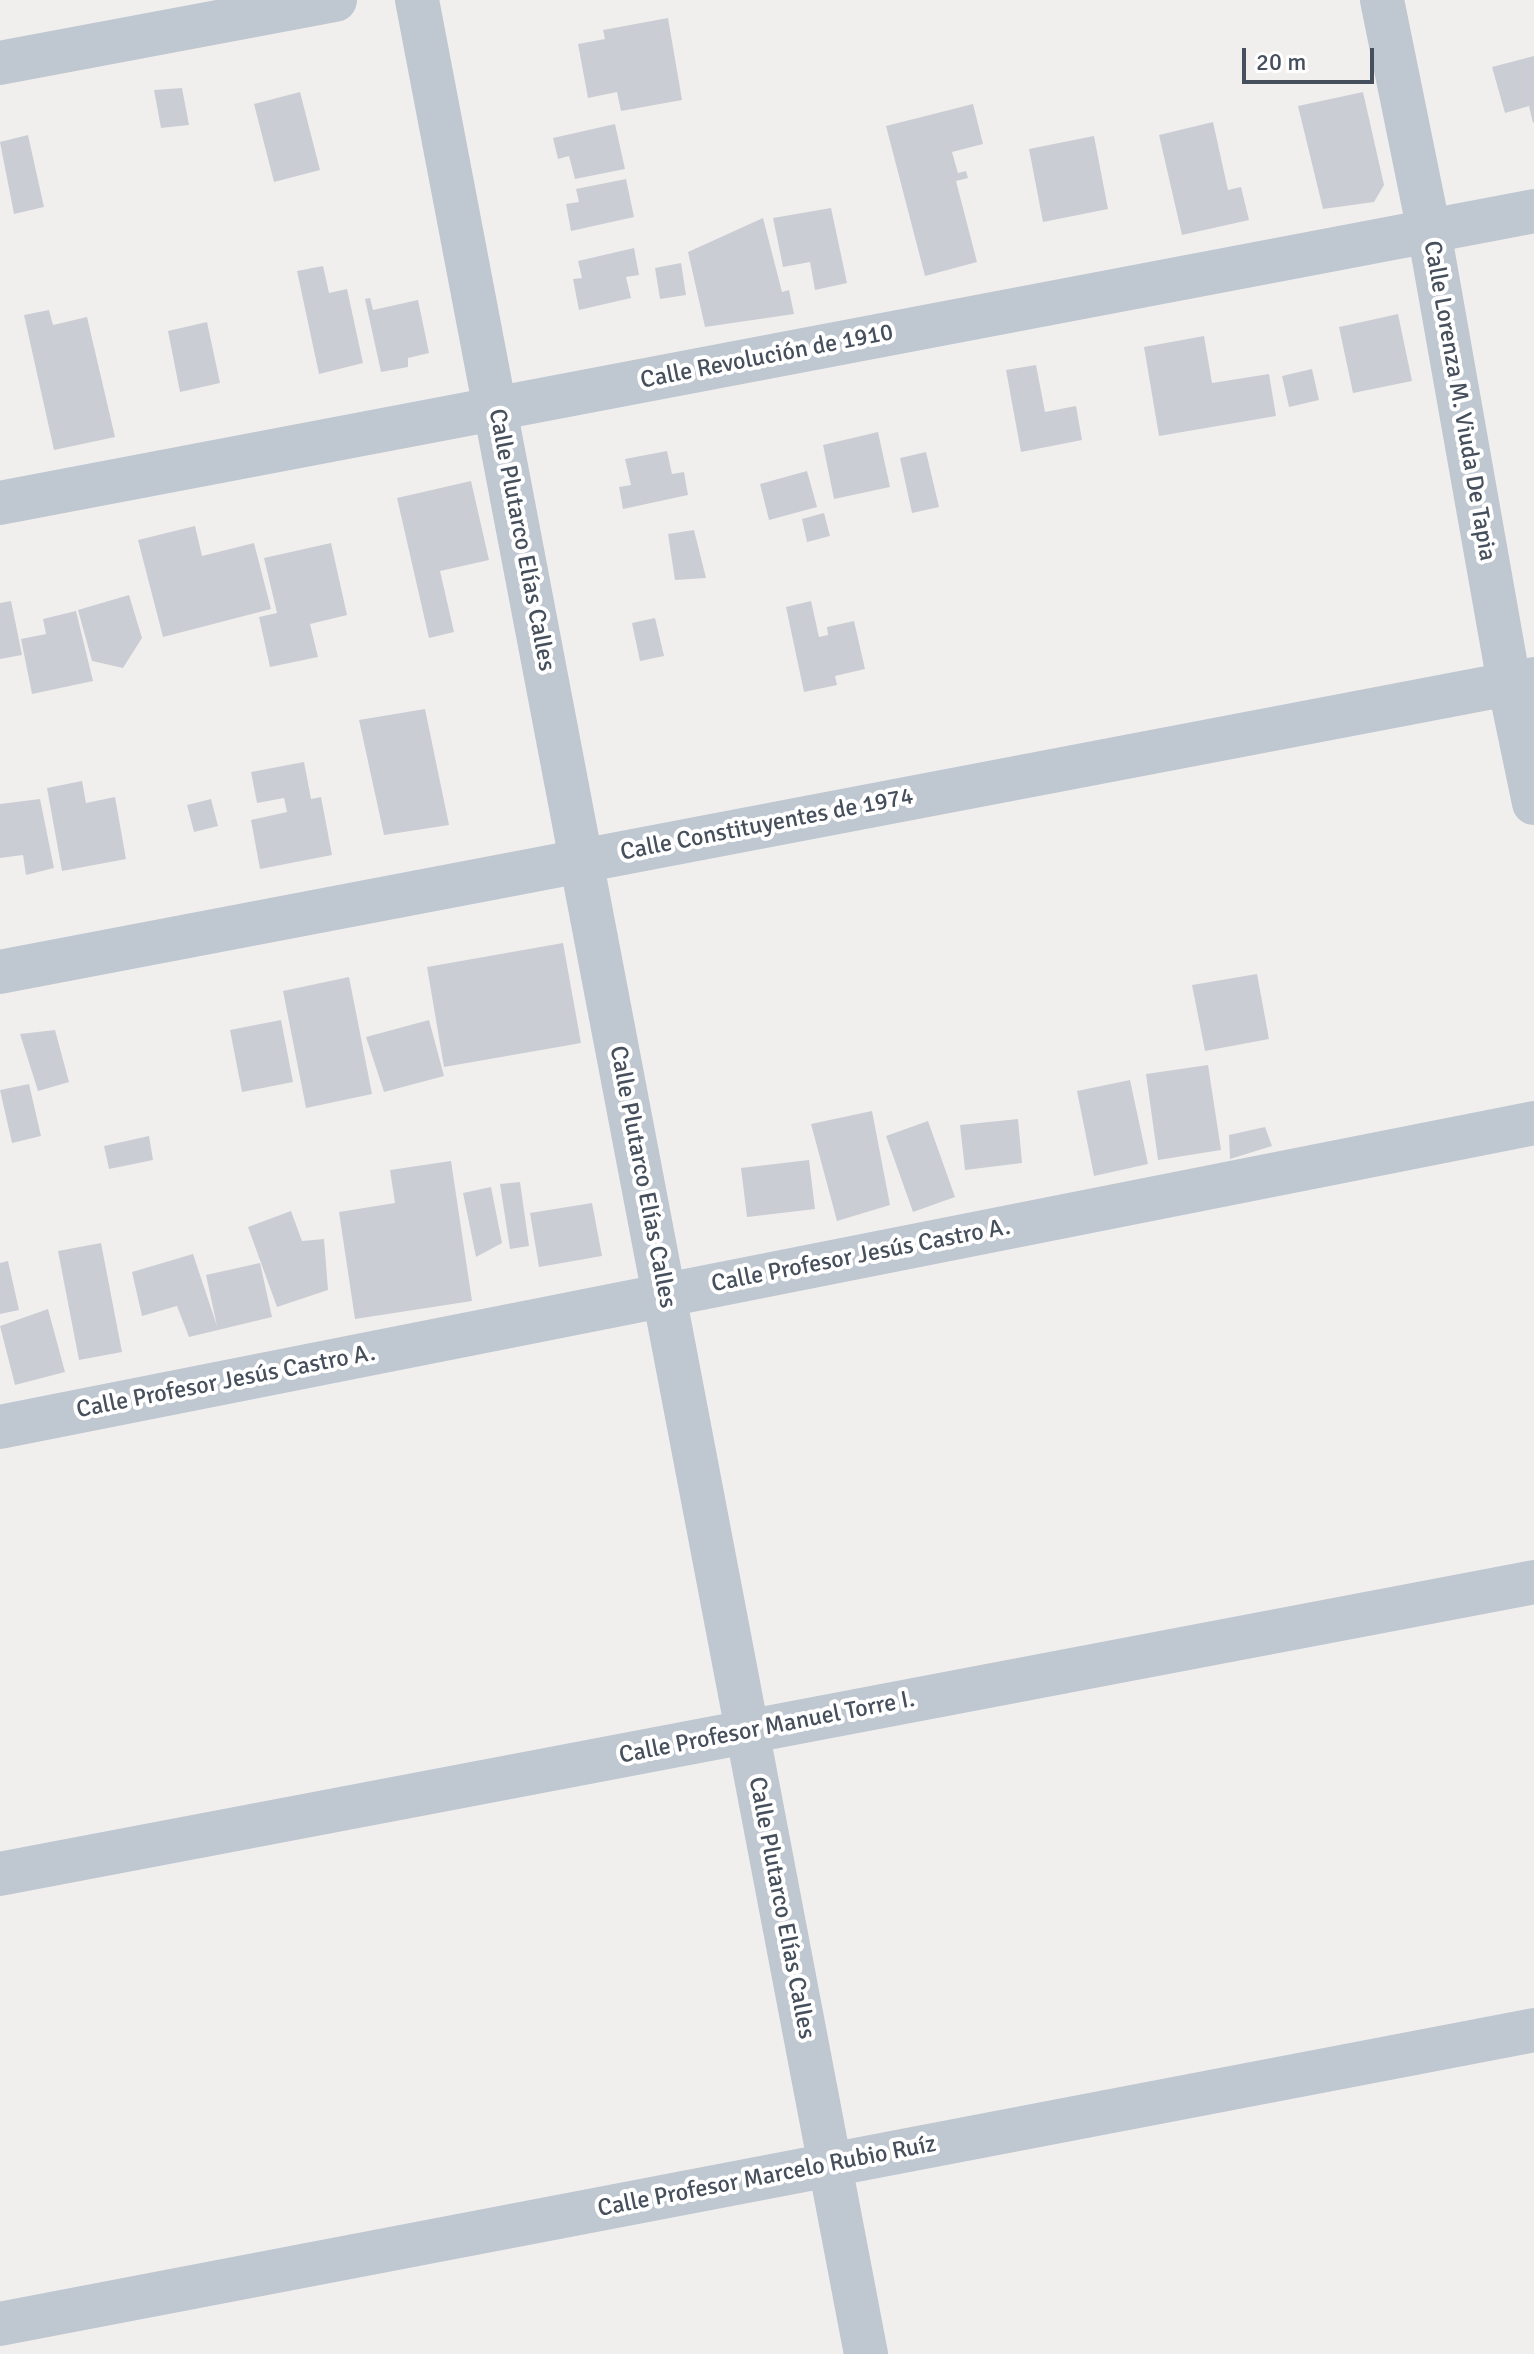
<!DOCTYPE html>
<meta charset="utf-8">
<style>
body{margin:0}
#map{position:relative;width:1534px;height:2354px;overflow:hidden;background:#f1efee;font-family:Signika,sans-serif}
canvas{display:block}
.scale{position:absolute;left:1242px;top:48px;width:132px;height:36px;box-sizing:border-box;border:4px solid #464f5c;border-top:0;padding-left:10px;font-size:24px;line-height:28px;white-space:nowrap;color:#464f5c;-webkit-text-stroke:6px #fff;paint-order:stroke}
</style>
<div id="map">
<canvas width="1534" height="2354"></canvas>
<div class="scale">20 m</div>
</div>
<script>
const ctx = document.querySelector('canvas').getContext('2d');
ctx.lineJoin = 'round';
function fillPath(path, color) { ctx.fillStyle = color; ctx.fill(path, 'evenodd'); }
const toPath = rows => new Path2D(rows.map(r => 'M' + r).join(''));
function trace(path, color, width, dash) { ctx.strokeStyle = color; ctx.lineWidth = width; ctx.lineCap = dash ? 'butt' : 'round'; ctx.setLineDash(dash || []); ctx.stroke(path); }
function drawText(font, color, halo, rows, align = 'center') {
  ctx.font = font + ' Signika,sans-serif'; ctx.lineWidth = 8; ctx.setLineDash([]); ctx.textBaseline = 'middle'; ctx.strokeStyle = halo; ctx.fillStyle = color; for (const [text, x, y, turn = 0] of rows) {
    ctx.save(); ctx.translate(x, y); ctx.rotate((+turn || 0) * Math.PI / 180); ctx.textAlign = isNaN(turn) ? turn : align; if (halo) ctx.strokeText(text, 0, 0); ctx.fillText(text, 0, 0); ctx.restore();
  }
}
const building = toPath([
 [668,18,682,100,621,111,617,92,588,98,578,44,605,39,603,30],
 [1534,56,1534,122,1533,123,1529,106,1505,113,1492,67],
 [182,88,189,125,161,128,154,90],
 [300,92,320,170,274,182,254,104],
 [1363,92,1384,185,1374,202,1323,209,1298,106],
 [973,104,983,144,952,152,958,173,966,171,968,178,956,181,977,262,925,276,886,126],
 [1213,122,1228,190,1241,187,1249,220,1182,235,1159,135],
 [615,124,625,169,575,179,569,156,558,159,553,138],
 [28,135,44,207,14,214,0,142],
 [1094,136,1108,209,1043,222,1029,149],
 [626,179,634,217,571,231,566,204,579,202,576,189],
 [831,208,847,283,815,290,810,262,783,267,773,218],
 [763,218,782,292,789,290,794,314,705,327,688,252],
 [634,248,639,275,626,277,631,298,579,310,573,279,582,278,578,261],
 [681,263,686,295,660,299,655,268],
 [323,266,329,293,347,289,363,363,319,374,297,271],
 [370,298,373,310,418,300,429,353,408,358,408,367,381,372,365,299],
 [49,310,53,325,87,317,115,437,54,450,24,315],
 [1398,314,1412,381,1353,393,1339,327],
 [207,322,220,383,180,392,168,331],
 [1204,336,1212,383,1269,374,1276,416,1159,436,1144,347],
 [1036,365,1045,412,1076,406,1082,440,1021,452,1006,370],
 [1312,369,1319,400,1289,407,1282,376],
 [878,432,890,487,834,499,823,445],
 [667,451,672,474,684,472,688,495,623,509,619,487,631,485,625,459],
 [926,452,939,507,912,513,900,458],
 [807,471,817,507,769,520,760,484],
 [471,481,489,560,440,571,454,632,429,638,397,498],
 [824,513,830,536,807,542,802,519],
 [195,526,202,556,254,543,271,609,163,637,138,540],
 [694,530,706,578,675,580,668,534],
 [331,543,347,615,310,624,318,657,270,667,259,617,277,613,264,558],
 [129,595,142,638,123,668,92,661,78,610],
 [11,601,22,655,0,659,0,603],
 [811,601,819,637,828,635,827,627,854,621,865,669,835,676,837,685,804,692,786,607],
 [76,611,93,681,32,694,21,639,46,634,43,619],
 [655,618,664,656,640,661,632,623],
 [425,709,449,825,384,835,359,720],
 [304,762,311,799,321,797,332,855,260,869,251,820,287,812,284,798,257,803,251,772],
 [82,781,86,803,115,797,126,859,62,871,47,788],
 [40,799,54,868,26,875,23,855,0,858,0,804],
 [211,799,218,826,194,832,187,805],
 [563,943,581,1043,444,1067,427,967],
 [1257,974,1269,1039,1205,1051,1192,985],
 [349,977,372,1094,306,1108,283,991],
 [281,1020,293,1082,242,1092,230,1030],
 [429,1020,444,1076,384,1092,366,1037],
 [55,1030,69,1082,38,1091,20,1034],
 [1208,1065,1221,1150,1158,1160,1146,1074],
 [1130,1080,1148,1164,1094,1176,1077,1091],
 [29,1084,41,1136,12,1143,0,1090],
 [872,1111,890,1205,837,1221,811,1124],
 [1018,1119,1022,1163,965,1170,960,1125],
 [928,1121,955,1197,913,1212,886,1136],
 [1265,1127,1272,1146,1230,1159,1229,1135],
 [149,1136,153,1160,109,1169,104,1146],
 [809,1160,815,1209,747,1217,741,1168],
 [451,1161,472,1301,355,1319,339,1212,395,1203,390,1170],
 [520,1182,529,1246,510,1249,500,1184],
 [491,1187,502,1243,476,1257,463,1193],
 [592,1203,602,1256,539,1267,530,1213],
 [291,1211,302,1241,324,1239,328,1290,277,1307,248,1227],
 [101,1243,122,1352,79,1360,58,1251],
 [193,1254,217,1326,206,1275,260,1263,272,1317,189,1337,177,1306,142,1316,132,1272],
 [8,1261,19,1310,0,1314,0,1263],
 [48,1309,65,1372,15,1385,0,1326]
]);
const minor = toPath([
 [417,0,866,2354],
 [1382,0,1429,231,1509,683,1534,803],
 [0,63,335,0],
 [0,503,1534,211],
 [0,972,1534,679],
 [0,1427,1534,1123],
 [0,2324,1534,2030]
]);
const tertiary = toPath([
 [0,1874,1534,1582]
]);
const streetNames = [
 ["Calle Revolución de 1910",767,357,-11],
 ["Calle Lorenza M. Viuda De Tapia",1459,401,80],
 ["Calle Plutarco Elías Calles",521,540,79],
 ["Calle Constituyentes de 1974",767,825,-11],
 ["Calle Plutarco Elías Calles",642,1177,79],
 ["Calle Profesor Jesús Castro A.",861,1256,-11],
 ["Calle Profesor Jesús Castro A.",226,1382,-11],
 ["Calle Profesor Manuel Torre I.",767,1728,-11],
 ["Calle Plutarco Elías Calles",781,1908,79],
 ["Calle Profesor Marcelo Rubio Ruíz",767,2177,-11]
];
fillPath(building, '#cacdd4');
trace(minor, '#bfc7d1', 44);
trace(tertiary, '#bfc7d1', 44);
drawText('24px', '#464f5c', '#fff', streetNames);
</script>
